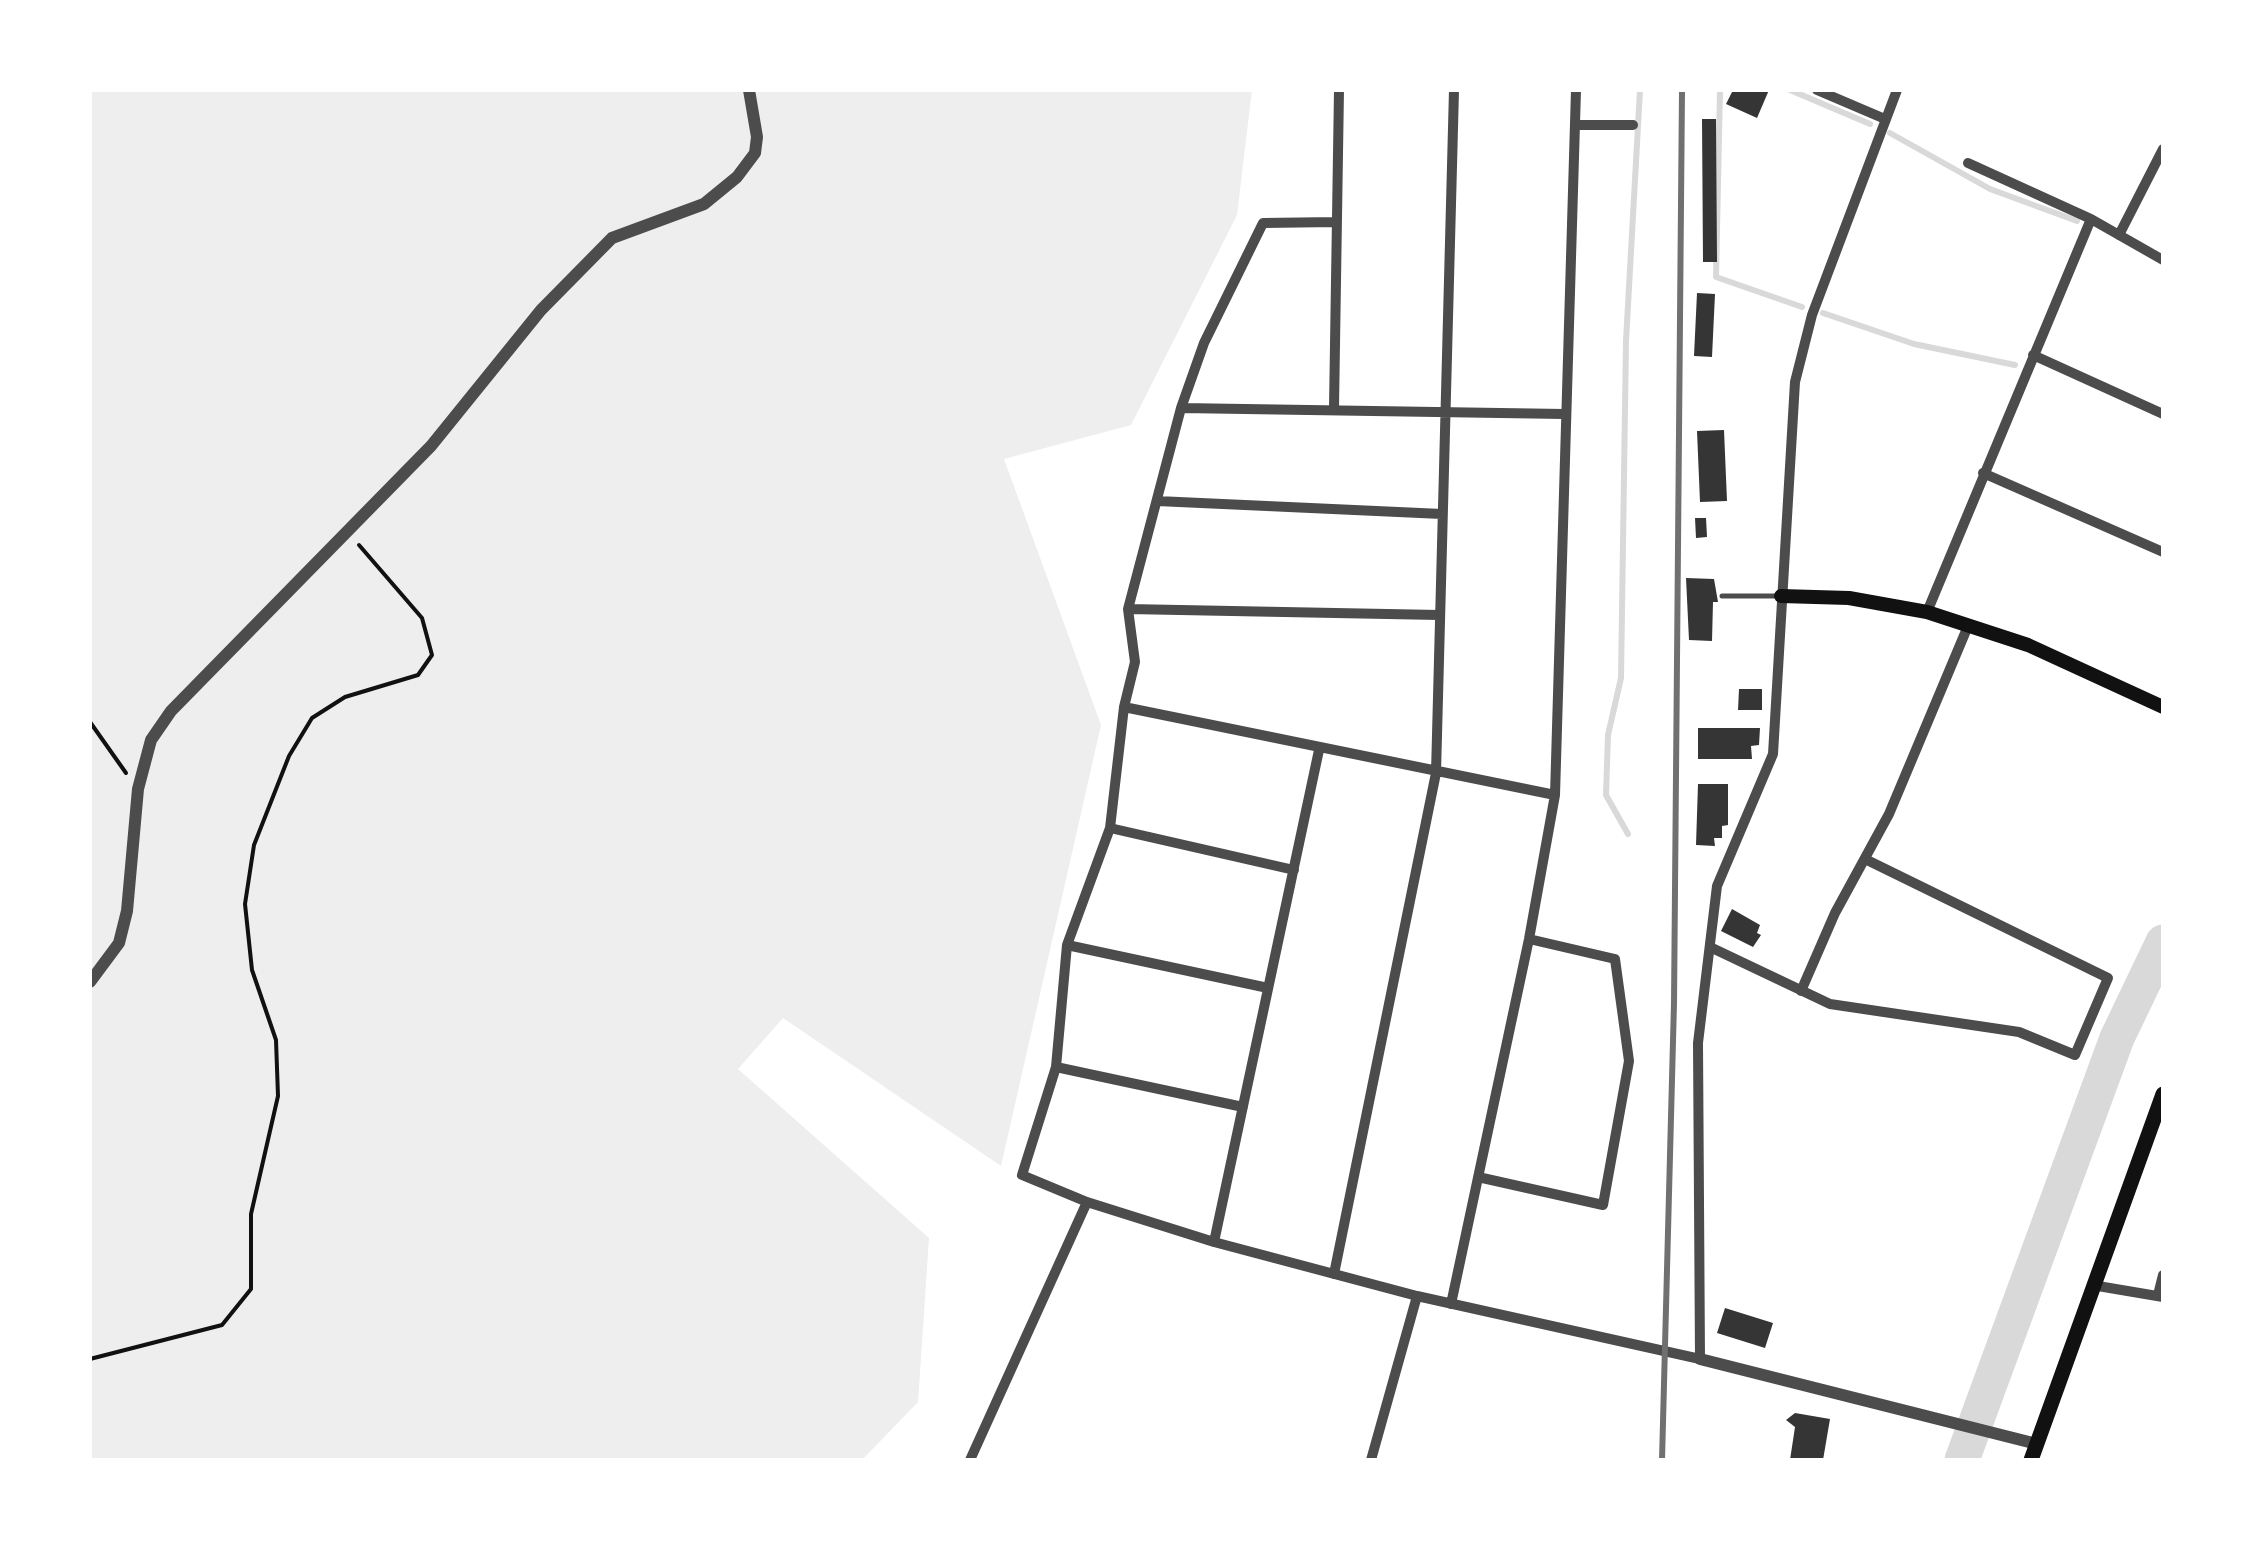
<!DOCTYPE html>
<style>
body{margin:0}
#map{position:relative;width:2253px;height:1550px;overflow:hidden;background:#fff;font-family:"Nunito Sans",sans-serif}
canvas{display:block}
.frame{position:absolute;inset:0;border:92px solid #fff;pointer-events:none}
</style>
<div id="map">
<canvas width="2253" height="1550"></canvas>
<div class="frame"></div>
</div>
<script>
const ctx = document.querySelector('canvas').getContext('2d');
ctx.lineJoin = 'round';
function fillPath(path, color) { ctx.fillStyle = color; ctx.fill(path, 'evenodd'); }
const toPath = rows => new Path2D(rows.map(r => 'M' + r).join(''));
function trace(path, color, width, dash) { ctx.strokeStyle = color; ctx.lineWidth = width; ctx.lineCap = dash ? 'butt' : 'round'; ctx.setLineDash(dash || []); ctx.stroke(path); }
const green = toPath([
 [90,90,1252,90,1237,215,1131,425,1004,459,1101,725,1001,1166,783,1018,738,1069,929,1238,918,1402,862,1460,90,1460]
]);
const stream = toPath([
 [1720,90,1716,277,1802,307],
 [1790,90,1870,124],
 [1890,133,1990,189,2077,221],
 [1823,313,1914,344,2015,365],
 [1628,834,1606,795,1608,735,1621,678,1626,341,1640,90]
]);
const river = toPath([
 [1962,1460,2117,1038,2163,942]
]);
const building = toPath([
 [1733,90,1769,90,1757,118,1726,104],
 [1702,119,1716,119,1717,262,1703,262],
 [1697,293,1715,294,1712,357,1694,356],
 [1724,430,1727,501,1700,502,1697,431],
 [1695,518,1706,518,1707,537,1696,538],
 [1686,578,1714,579,1718,602,1713,602,1712,641,1689,640],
 [1739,689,1762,689,1762,710,1738,710],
 [1698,728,1760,728,1759,745,1751,746,1752,759,1698,759],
 [1698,784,1728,784,1728,825,1722,826,1722,838,1714,838,1715,846,1696,845],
 [1732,909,1760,925,1757,933,1761,935,1753,947,1721,931],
 [1725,1308,1773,1323,1765,1348,1717,1333],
 [1795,1413,1830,1419,1823,1460,1790,1460,1795,1427,1786,1420]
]);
const path = toPath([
 [90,722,126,773],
 [90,1359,222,1325,251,1289,251,1214,278,1096,276,1040,252,970,245,904,254,845,289,756,312,718,345,697,418,675,432,655,422,618,359,545]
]);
const service = toPath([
 [1722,596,1778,596]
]);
const minor = toPath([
 [1817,90,1885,119],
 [1575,125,1633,125],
 [1968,163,2091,219,2163,260],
 [1336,222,1263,223,1204,343,1181,408,1128,609,1135,662,1124,707,1110,828,1067,945,1056,1067,1022,1175,1087,1202,1214,1242,1417,1296,1700,1359,1698,1043,1717,886,1773,754,1795,382,1812,315,1897,90],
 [2119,235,2163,149],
 [2033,355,2163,414],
 [1181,408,1564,414],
 [1334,408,1339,90],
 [1983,473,2163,552],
 [1157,501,1442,514],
 [1128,609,1439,615],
 [1927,612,2091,219],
 [1124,707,1555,795],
 [1110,828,1294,870],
 [1067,945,1268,988],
 [1710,947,1830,1004,2019,1032,2075,1055,2108,978,1867,860],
 [1801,991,1835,913,1889,814,1968,626],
 [1056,1067,1243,1107],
 [1478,1177,1603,1205,1629,1061,1615,959,1529,939],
 [1214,1242,1319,750],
 [1334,1274,1436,773,1454,90],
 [2092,1285,2163,1297],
 [2158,1295,2163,1275],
 [1451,1304,1529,939,1555,795,1576,90],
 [970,1460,1087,1202],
 [1371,1460,1417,1296]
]);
const tertiary = toPath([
 [90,982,119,943,127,911,138,789,151,740,171,711,431,446,541,310,612,238,704,204,737,177,755,153,757,137,749,90],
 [1700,1359,2037,1444]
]);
const secondary = toPath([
 [1781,596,1849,598,1927,612,2028,645,2163,707]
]);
const primary = toPath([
 [2031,1460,2163,1094]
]);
const rail = toPath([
 [1662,1460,1674,1003,1682,90]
]);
fillPath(green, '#eee');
trace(stream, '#d9d9d9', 6);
trace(river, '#d9d9d9', 35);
fillPath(building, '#353535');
trace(path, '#111', 4);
trace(service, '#4c4c4c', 5);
trace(minor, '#4c4c4c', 10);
trace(tertiary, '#4c4c4c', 12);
trace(secondary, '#111', 14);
trace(primary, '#111', 15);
trace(rail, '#707070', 6);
</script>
